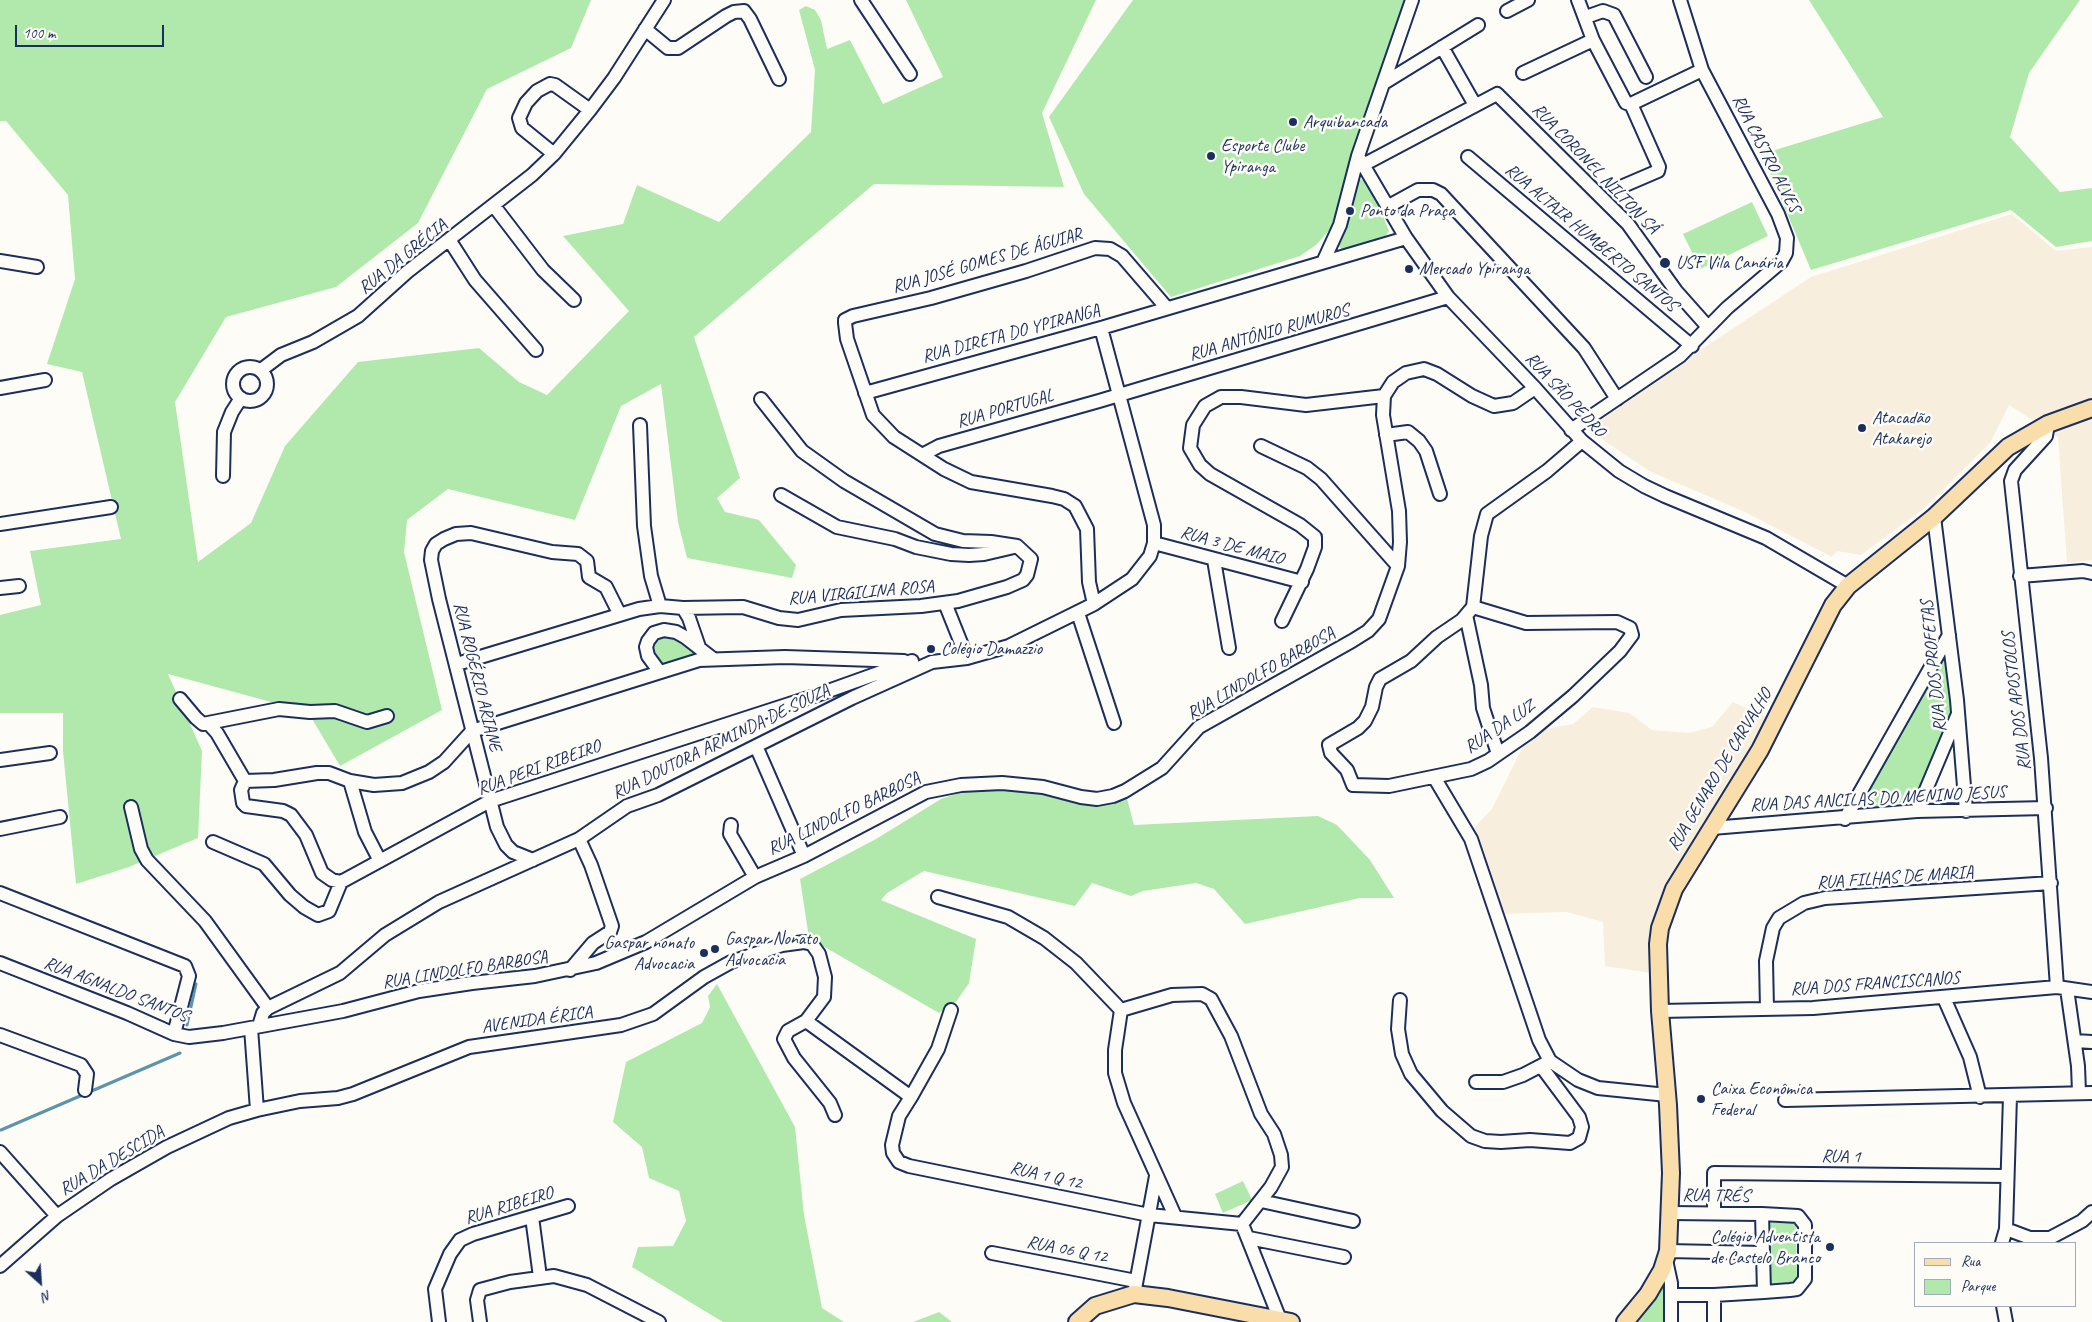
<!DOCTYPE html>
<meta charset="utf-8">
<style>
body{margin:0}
#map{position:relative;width:2092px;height:1322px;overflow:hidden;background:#fdfcf7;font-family:Caveat,sans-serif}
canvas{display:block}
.legend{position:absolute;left:1914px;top:1242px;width:162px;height:65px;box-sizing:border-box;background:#fdfcf7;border:1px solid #a3aaba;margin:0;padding:6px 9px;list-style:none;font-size:15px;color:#1b2f5e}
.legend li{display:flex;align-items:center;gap:10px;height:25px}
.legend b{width:25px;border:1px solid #a3aaba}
.north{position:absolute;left:15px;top:1257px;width:50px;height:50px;-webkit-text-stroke:4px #fdfcf7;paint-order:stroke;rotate:154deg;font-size:14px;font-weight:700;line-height:20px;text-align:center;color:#1b2f5e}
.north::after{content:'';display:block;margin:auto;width:18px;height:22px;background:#1b2f5e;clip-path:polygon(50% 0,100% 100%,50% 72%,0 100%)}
.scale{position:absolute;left:15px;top:25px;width:149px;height:22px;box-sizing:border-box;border:2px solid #1b2f5e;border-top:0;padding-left:6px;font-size:15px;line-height:18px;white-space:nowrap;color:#1b2f5e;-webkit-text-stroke:4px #fdfcf7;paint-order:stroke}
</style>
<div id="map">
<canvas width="2092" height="1322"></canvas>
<ul class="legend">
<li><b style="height:6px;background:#f9ddab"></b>Rua</li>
<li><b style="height:14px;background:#b1e9ad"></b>Parque</li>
</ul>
<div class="north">N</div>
<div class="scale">100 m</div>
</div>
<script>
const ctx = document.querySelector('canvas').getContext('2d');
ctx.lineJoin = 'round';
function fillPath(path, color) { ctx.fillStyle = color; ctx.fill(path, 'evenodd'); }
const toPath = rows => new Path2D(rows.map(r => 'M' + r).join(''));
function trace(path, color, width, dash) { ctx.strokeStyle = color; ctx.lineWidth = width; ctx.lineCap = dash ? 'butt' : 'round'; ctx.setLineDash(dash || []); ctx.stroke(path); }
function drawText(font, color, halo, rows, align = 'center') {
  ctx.font = font + ' Caveat,sans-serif'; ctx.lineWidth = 5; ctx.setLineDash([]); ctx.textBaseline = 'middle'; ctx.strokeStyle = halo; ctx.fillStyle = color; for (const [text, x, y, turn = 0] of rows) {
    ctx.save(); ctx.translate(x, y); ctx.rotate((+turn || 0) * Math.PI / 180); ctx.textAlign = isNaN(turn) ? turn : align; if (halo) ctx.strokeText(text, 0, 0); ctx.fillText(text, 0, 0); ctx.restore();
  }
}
const built = toPath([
 [2012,214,2056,251,2092,247,2092,560,2067,563,2058,437,2009,405,1990,443,1923,509,1861,555,1837,551,1832,557,1745,512,1649,471,1584,427,1811,277],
 [1733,702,1776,721,1674,889,1658,974,1605,966,1603,922,1567,912,1497,914,1473,829,1492,809,1530,732,1573,724,1593,707,1629,713,1652,730,1689,733,1712,727]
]);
const green = toPath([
 [0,0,591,0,571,48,487,89,418,223,336,287,226,317,175,402,198,562,251,523,285,446,358,362,479,348,519,382,547,395,629,311,563,236,623,224,637,185,719,222,811,132,815,70,799,10,806,6,815,10,821,20,827,49,850,40,883,104,943,77,906,0,1096,0,1042,113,1064,187,874,184,694,337,740,478,717,498,725,512,759,520,796,565,792,578,687,558,678,522,661,384,621,406,575,520,448,489,407,520,404,552,442,710,340,766,308,712,168,674,202,751,198,838,129,867,76,884,63,751,63,713,0,713,0,615,41,605,30,551,121,539,82,372,47,364,75,279,68,195,6,121,0,121],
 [1133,0,1409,0,1331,228,1316,245,1300,256,1171,297,1084,194,1049,117],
 [1809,0,2080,0,2029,73,2010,137,2060,192,2092,188,2092,241,2056,247,2011,210,1811,270,1762,154,1883,117],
 [1361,179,1370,184,1389,231,1385,237,1342,249,1337,245,1357,182],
 [1752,202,1768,236,1700,269,1683,234],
 [667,633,705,655,661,667,655,661,650,641],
 [1941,658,1947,661,1953,709,1913,800,1859,812,1857,809],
 [1043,787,1088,798,1125,791,1134,825,1318,816,1337,825,1370,860,1394,898,1360,898,1245,924,1214,889,1196,883,1143,891,1131,896,1092,883,1075,906,924,871,887,893,881,900,976,939,969,983,956,1002,939,1013,809,938,800,879,876,839,941,799,970,789],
 [717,984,795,1127,804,1215,822,1308,844,1322,723,1322,632,1267,638,1247,673,1246,686,1221,679,1191,649,1178,642,1147,613,1122,626,1062,702,1023,710,1007,708,996],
 [1243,1181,1252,1200,1223,1213,1215,1194],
 [1796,1221,1797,1282,1770,1283,1769,1222],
 [1665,1281,1666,1322,1633,1322],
 [939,1312,952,1322,913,1322]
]);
const stream = toPath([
 [187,1025,196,984],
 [1,1130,180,1053]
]);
const minor = toPath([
 [861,0,910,74],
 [1578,0,1593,40,1626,103,1631,104,1702,70],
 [1507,11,1528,0],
 [1586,17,1603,11,1614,15,1646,77],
 [645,29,668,48,678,48,726,16,734,12,744,11,750,19,779,79],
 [1442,47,1475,105],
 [1523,73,1593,40],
 [1384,83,1478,25],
 [554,154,522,128,519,118,526,103,537,91,550,84,555,85,590,110],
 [1358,156,1406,238,1448,297,1535,388,1582,441,1619,471,1644,486,1665,496,1766,538,1848,586],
 [1468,157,1692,346],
 [1363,165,1497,94,1628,224,1676,291,1708,327],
 [1623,186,1658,171,1659,167,1631,104],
 [494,206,543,270,574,300],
 [1387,207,1418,190,1433,190,1441,194,1584,348,1617,399],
 [450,241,475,280,536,350],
 [1324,260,1340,225,1358,156,1412,0],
 [0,261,37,267],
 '233 384a17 17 0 1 1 34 0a17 17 0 1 1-34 0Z',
 [261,370,281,355,313,342,358,316,407,272,532,175,554,154,590,110,614,78,664,0],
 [0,388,45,380],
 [865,393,1101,328,1406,238],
 [2048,424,2046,436,2015,470,2011,481,2041,758,2057,987],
 [640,425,644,526,651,576,660,606],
 [1571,430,1680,356,1727,308,1781,262,1786,253,1787,238,1778,214,1702,70,1680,0],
 [1386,435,1408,432,1419,441,1426,451,1440,494],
 [1261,446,1307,468,1321,479,1398,566],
 [922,455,939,446,1099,401,1448,297],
 [223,476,224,432,232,412,241,398],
 [781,495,837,527,895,539,916,547,951,554,969,555,984,554,1014,547],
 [1934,517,1957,700,1966,811],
 [0,524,111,507],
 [1154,543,1302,582],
 [1214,560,1229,648],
 [2020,576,2083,571,2092,573],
 [0,588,19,586],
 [945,603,967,658],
 [1094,604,1089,582,1087,529,1075,506,1064,499,1052,496,971,482,944,469,894,437,873,415,847,339,845,323,845,320,853,316,931,298,1026,271,1095,248,1110,249,1122,256,1166,307],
 [1473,607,1526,623,1617,622,1630,628,1632,635,1620,651,1573,696,1530,732,1488,761,1471,769,1389,786,1353,785,1347,770,1331,753,1329,745,1358,728,1365,721,1372,707,1376,687,1380,679,1411,661,1437,637,1462,620,1473,607,1481,536,1487,514,1547,471,1582,441],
 [683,608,689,618,699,647],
 [1078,613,1114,723],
 [1466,615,1481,685,1483,708,1498,754],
 [1282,621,1307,569,1315,547,1315,537,1300,525,1210,474,1200,465,1190,448,1193,425,1205,406,1221,397,1241,397,1306,405,1384,396],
 [457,664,639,609,660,606,683,608,743,607,779,618,798,620,841,610,921,606,958,601,1007,587,1023,580,1027,575,1031,559,1017,546,991,542,963,541,935,534,844,481,802,451,761,399],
 [659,671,648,656,646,647,648,641,654,633,664,630,676,632,685,637,712,658],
 [180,699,196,718,203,724,208,723,217,733,245,781],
 [208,723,279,709,310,712,335,711,367,722,387,716],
 [756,746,804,856],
 [0,760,50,753],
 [1434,777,1471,839,1539,1040,1550,1061,1578,1080,1598,1088,1667,1095],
 [245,781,241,790,243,803,246,806,283,811,291,815,306,835,322,873,332,880,341,882,490,801,817,695,912,661],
 [245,781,274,780,317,773,329,773,350,781,374,785,402,783,429,772,444,762,472,731,699,660,785,657,904,661],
 [350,781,365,832,380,861],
 [131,807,141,849,147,860,205,921,268,1008],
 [1917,811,1957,716],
 [1845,819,1949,635],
 [731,825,730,834,755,877],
 [1712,828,1917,811,2046,808],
 [0,829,60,817],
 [213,842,264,864,290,895,304,907,318,915,329,911,341,882],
 [533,860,513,852,506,845,497,827,439,599,431,560,432,551,436,544,444,539,456,534,471,533,552,552,578,554,587,561,589,577,606,587,619,613],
 [0,893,185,966,189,976,174,1034],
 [938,897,1008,917,1044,938,1076,963,1121,1010],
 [0,963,127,1013,174,1034,189,1037,223,1033,343,1011,419,991,472,983,535,976,596,963,646,942,755,877,804,856,926,792,961,785,1002,783,1043,787,1081,797,1097,799,1113,796,1125,791,1162,768,1199,727,1352,641,1368,631,1379,619,1398,566,1400,542,1399,511,1383,415,1384,396,1393,382,1406,373,1424,369,1437,374,1472,396,1494,406,1513,403,1535,388],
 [570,970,593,943,610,932,612,926,591,865,579,839],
 [2067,989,2078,1066,2079,1092],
 [1944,998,1970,1057,1980,1097],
 [1400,1000,1398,1029,1402,1054,1411,1074,1442,1111,1471,1136,1485,1141,1501,1142,1530,1140,1570,1143,1579,1138,1582,1127,1579,1117,1541,1066],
 [1767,1009,1766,961,1773,928,1779,918,1804,903,1825,898,2051,883],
 [1660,1011,1813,1008,2057,987,2092,992],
 [806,1021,911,1097,899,1116,892,1145,893,1153,899,1162,909,1166,1149,1215,1242,1224],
 [259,1026,263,1013,268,1008,340,973,385,935,439,902,579,839,627,806,658,795,852,698,932,662,967,658,1009,646,1094,604,1132,579,1150,556,1154,543,1154,525,1101,328],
 [251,1028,257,1110],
 [0,1035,81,1065,87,1074,85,1090],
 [2075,1041,2092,1042],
 [1476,1082,1503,1082,1523,1075,1548,1062],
 [911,1097,938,1049,951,1010],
 [1785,1100,2092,1093],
 [0,1152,57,1216],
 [1261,1201,1353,1221],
 [1670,1213,1762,1214],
 [1714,1213,1714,1173,2007,1176],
 [1175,1216,1124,1103,1115,1073,1115,1050,1121,1010,1172,995,1202,994,1211,999,1231,1036,1261,1114,1274,1134,1281,1155,1282,1167,1271,1187,1242,1224],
 [532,1217,540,1277],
 [1242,1224,1281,1322],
 [2006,1229,2030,1238,2050,1238,2082,1221,2092,1212],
 [1249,1238,1344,1257],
 [2002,1243,2006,1229,2010,1096],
 [1668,1251,1763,1253],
 [992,1253,1136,1281],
 [1666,1260,1671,1283,1671,1322],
 [0,1266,57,1216,111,1179,167,1147,229,1118,257,1110,300,1101,338,1098,353,1094,469,1047,621,1025,653,1014,704,977,731,962,782,945,804,942,812,944,819,954,825,977,824,997,806,1021,788,1031,784,1039,794,1058,830,1103,835,1115],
 [1135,1289,1156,1176],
 [1671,1295,1714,1295,1764,1292,1790,1290,1797,1289,1805,1279,1805,1225,1798,1216,1762,1214,1764,1292],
 [2003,1306,2006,1322],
 [439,1322,435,1289,450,1254,460,1240,473,1234,568,1206],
 [480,1322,477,1300,480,1290,510,1282,554,1276,587,1285,659,1322],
 [1714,1322,1714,1295]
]);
const major = toPath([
 [1077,1322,1095,1306,1134,1294,1168,1298,1291,1322],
 [1625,1322,1648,1294,1662,1270,1668,1251,1671,1173,1668,1105,1660,1011,1658,944,1660,928,1674,889,1760,750,1833,605,1848,586,1934,517,2008,447,2048,424,2092,408]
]);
const markers = [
 [1293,122,5,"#1b2f5e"],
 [1211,156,5,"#1b2f5e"],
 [1350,211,5,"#1b2f5e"],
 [1665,263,6,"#1b2f5e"],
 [1409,269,5,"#1b2f5e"],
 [1862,428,5,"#1b2f5e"],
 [931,649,5,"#1b2f5e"],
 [715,949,5,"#1b2f5e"],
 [704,953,5,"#1b2f5e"],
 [1701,1099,5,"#1b2f5e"],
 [1830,1247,5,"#1b2f5e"]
];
const poiNames = [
 ["Arquibancada",1303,122],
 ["Esporte Clube",1221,146],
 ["Ypiranga",1221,167],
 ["Ponto da Praça",1360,211],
 ["USF Vila Canária",1676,263],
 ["Mercado Ypiranga",1419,269],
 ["Atacadão",1872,418],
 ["Atakarejo",1872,439],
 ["Colégio Damazzio",941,649],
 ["Gaspar Nonato",725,939],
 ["Advocacia",725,960],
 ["Gaspar nonato",694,943,"right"],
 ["Advocacia",694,964,"right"],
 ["Caixa Econômica",1711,1089],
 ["Federal",1711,1110],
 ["Colégio Adventista",1820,1237,"right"],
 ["de Castelo Branco",1820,1258,"right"]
];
const streetNames = [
 ["RUA CASTRO ALVES",1766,154,63],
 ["RUA CORONEL NILTON SÁ",1595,169,46],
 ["RUA ALTAIR HUMBERTO SANTOS",1591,238,40],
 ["RUA DA GRÉCIA",403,257,-39],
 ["RUA JOSÉ GOMES DE ÁGUIAR",987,261,-16],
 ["RUA ANTÔNIO RUMUROS",1269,333,-16],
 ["RUA DIRETA DO YPIRANGA",1011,334,-15],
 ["RUA SÃO PEDRO",1565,395,47],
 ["RUA PORTUGAL",1005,409,-16],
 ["RUA 3 DE MAIO",1232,546,15],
 ["RUA VIRGILINA ROSA",861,593,-5],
 ["RUA DOS PROFETAS",1934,666,-96],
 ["RUA LINDOLFO BARBOSA",1261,674,-30],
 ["RUA ROGÉRIO ARIANE",477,677,76],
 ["RUA DOS APOSTOLOS",2017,701,-97],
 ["RUA DA LUZ",1500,727,-34],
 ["RUA DOUTORA ARMINDA DE SOUZA",721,742,-26],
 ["RUA PERI RIBEIRO",539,768,-20],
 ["RUA GENARO DE CARVALHO",1720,770,-59],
 ["RUA DAS ANCILAS DO MENINO JESUS",1878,799,-3],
 ["RUA LINDOLFO BARBOSA",844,814,-26],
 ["RUA FILHAS DE MARIA",1895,878,-4],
 ["RUA LINDOLFO BARBOSA",465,970,-9],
 ["RUA DOS FRANCISCANOS",1875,984,-4],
 ["RUA AGNALDO SANTOS",116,990,21],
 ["AVENIDA ÉRICA",537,1020,-8],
 ["RUA 1",1841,1157,1],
 ["RUA DA DESCIDA",112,1161,-31],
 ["RUA 1 Q 12",1046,1176,13],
 ["RUA TRÊS",1716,1196,1],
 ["RUA RIBEIRO",509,1206,-17],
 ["RUA 06 Q 12",1067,1250,11]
];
fillPath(built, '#f8eedd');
fillPath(green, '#b1e9ad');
trace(stream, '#5b94ab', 3);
trace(minor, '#1b2f5e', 16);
trace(major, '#1b2f5e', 20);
trace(minor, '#fdfcf7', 12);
trace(major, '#f9ddab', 16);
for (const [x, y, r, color] of markers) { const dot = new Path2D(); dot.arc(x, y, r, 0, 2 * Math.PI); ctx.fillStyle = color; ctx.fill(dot); trace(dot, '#fdfcf7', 2); }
drawText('18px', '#1b2f5e', '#fdfcf7', poiNames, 'left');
drawText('18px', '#1b2f5e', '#fdfcf7', streetNames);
</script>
